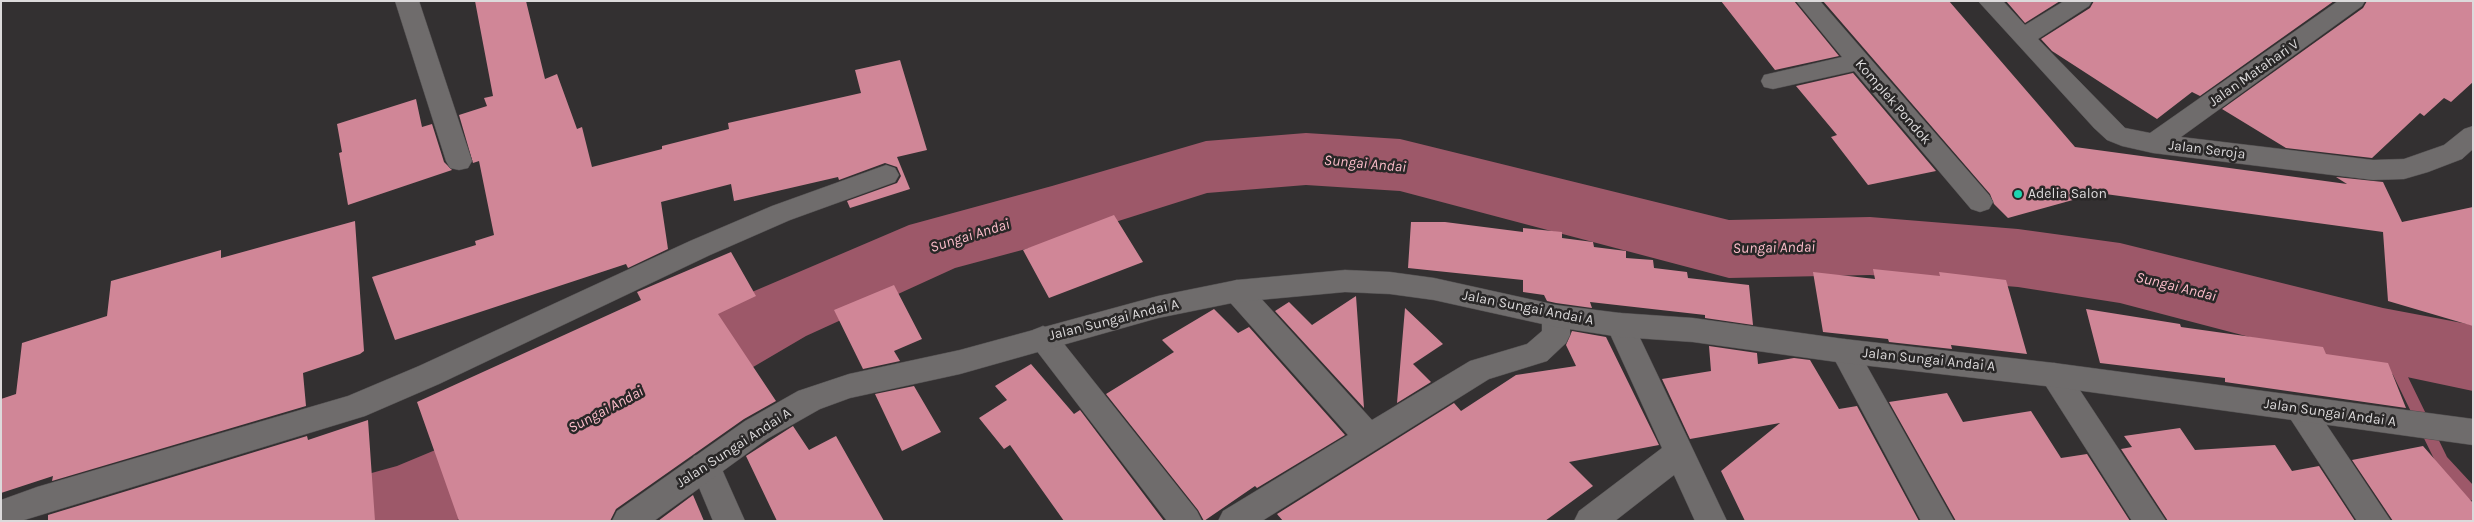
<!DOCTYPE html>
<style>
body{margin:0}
#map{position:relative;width:2474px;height:522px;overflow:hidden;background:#333031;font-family:Karla,sans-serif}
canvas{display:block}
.frame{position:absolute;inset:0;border:2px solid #dcdadb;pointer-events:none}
</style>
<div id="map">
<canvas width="2474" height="522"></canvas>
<div class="frame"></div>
</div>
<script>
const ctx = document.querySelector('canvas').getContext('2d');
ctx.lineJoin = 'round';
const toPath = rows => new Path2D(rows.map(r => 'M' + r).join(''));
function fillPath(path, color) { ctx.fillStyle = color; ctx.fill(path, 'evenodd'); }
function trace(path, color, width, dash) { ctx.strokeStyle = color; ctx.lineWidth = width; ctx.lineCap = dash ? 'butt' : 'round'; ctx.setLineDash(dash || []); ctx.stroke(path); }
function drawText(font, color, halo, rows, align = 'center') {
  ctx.font = font + ' Karla,sans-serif'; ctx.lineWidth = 5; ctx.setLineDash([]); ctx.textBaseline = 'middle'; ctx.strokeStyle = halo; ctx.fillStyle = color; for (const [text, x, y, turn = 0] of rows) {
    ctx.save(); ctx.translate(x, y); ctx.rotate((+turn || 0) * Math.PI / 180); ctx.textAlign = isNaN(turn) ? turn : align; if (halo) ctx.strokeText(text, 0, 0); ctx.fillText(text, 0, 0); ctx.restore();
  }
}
const stream = toPath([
 [2383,335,2388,336,2447,457,2473,485,2473,501,2468,499,2437,465,2376,340,2378,336,2383,335]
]);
const river = toPath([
 [1306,133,1400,139,1729,220,1870,217,2018,229,2120,243,2383,308,2473,325,2473,391,2383,372,2120,303,2018,287,1870,275,1729,278,1400,191,1306,185,1207,193,1052,242,955,268,806,336,673,414,644,424,615,414,604,390,615,366,752,292,909,225,1052,186,1206,141,1306,133],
 [541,406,570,417,583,442,570,467,455,521,296,521,308,493,339,482,397,466,541,406]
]);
const building = toPath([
 [475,1,526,1,545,79,557,74,577,129,582,127,592,167,662,149,662,146,729,129,728,123,861,93,855,70,900,60,927,150,897,157,910,189,850,208,847,201,897,183,901,176,897,167,885,163,839,180,838,177,734,201,731,184,661,202,668,249,628,268,626,264,395,340,372,277,476,245,475,241,494,235,479,161,473,163,459,115,487,106,484,98,493,96],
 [1721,1,1794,1,1839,56,1775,70],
 [1823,1,1949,1,2075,147,2347,184,2336,177,2383,182,2402,222,2473,207,2473,326,2388,301,2383,232,2098,193,2008,218,1994,204,1990,194],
 [2006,1,2060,1,2025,23],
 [2094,1,2334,1,2200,96,2192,92,2157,119,2052,51,2041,39,2090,8],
 [2367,1,2473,1,2473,82,2451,102,2444,98,2424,116,2420,113,2372,158,2286,148,2222,109,2363,8],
 [1853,73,1936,171,1868,185,1831,137,1837,135,1796,86],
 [416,99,422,127,432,124,444,162,452,170,348,205,339,153,342,152,337,124],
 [1114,215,1143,262,1049,298,1023,250],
 [355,221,364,351,360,354,303,373,306,406,52,481,53,476,1,493,1,399,16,394,22,343,107,316,111,281,221,250,221,258],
 [1411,222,1445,222,1523,232,1523,228,1562,232,1562,238,1593,242,1594,247,1626,251,1626,258,1653,260,1654,268,1687,272,1688,278,1749,285,1753,325,1705,318,1705,315,1590,302,1592,308,1556,303,1547,301,1544,295,1523,292,1523,280,1408,268],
 [731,252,756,296,718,314,776,401,744,419,616,509,610,521,459,521,417,402,641,300,637,292],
 [1873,269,1940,276,1939,272,2006,280,2027,354,1951,345,1952,349,1889,342,1888,339,1823,332,1813,272,1875,279],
 [894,285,922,339,894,351,900,361,863,369,834,310],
 [1356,296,1364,408,1275,311,1289,302,1312,325],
 [1405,308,1443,344,1413,364,1431,382,1397,403],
 [1214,309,1238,333,1249,327,1345,435,1257,488,1255,486,1204,521,1198,510,1106,394,1174,352,1162,340],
 [2086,309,2180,324,2181,327,2323,347,2326,354,2388,363,2406,408,2225,382,2225,378,2100,363],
 [1572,331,1606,337,1659,445,1569,462,1593,486,1545,521,1283,521,1277,514,1454,403,1461,411,1516,375,1576,366,1566,345],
 [1709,346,1757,353,1758,364,1794,358,1810,360,1839,409,1857,406,1919,521,1745,521,1721,471,1780,423,1690,439,1662,379,1711,371],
 [1031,364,1074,414,1080,410,1164,521,1064,521,1010,445,1004,449,979,418,1007,400,995,386],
 [914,386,941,432,902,451,875,394],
 [1947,393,1963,422,2031,411,2061,458,2087,454,2130,521,1956,521,1889,402],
 [368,420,375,521,48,521,48,515,307,436,308,440],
 [793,426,809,450,836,436,884,521,777,521,746,456],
 [2180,428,2195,450,2275,445,2292,471,2319,466,2355,521,2168,521,2121,449,2132,447,2124,436],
 [2423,446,2473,503,2473,521,2393,521,2352,460],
 [693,495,704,521,658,521]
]);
const minor = toPath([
 [395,1,419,1,472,161,468,168,459,170,450,168,446,161,395,1],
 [1796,1,1820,1,1989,195,1993,202,1989,209,1980,212,1971,209,1854,71,1773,89,1764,87,1761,81,1764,75,1842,57,1796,1],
 [1978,1,2003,1,2025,25,2064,1,2092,1,2089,6,2038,39,2125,128,2150,133,2338,1,2365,1,2362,6,2181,137,2373,160,2404,159,2444,145,2464,129,2473,126,2473,149,2462,159,2428,172,2404,179,2373,180,2153,153,2122,146,2107,140,2094,128,1978,1],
 [886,165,895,168,899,175,895,182,790,220,710,255,439,384,365,416,21,521,1,521,1,500,37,487,348,396,419,366,690,241,772,206,886,165],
 [1237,280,1247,283,1372,420,1470,361,1527,344,1542,331,1542,316,1546,308,1556,305,1566,308,1570,316,1570,335,1566,343,1547,361,1489,379,1262,521,1218,521,1223,511,1348,435,1227,299,1223,291,1227,283,1237,280],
 [1620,313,1630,317,1727,521,1695,521,1674,475,1615,521,1574,521,1579,511,1662,448,1606,325,1610,317,1620,313],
 [1043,326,1053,330,1197,511,1202,521,1167,521,1033,346,1029,338,1033,330,1043,326],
 [1844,339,1854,343,1954,521,1921,521,1830,351,1834,343,1844,339],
 [2054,363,2064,366,2166,521,2132,521,2039,375,2044,366,2054,363],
 [2299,396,2310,400,2391,521,2357,521,2284,409,2288,400,2299,396],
 [705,453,716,456,745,521,713,521,690,466,694,456,705,453]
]);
const tertiary = toPath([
 [1345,270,1390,272,1434,278,1556,305,1620,313,1693,318,1844,339,2054,363,2473,419,2473,445,2054,387,1844,363,1693,342,1620,337,1556,327,1434,300,1390,294,1345,292,1237,302,1158,318,960,374,850,398,820,409,767,439,654,521,612,521,617,511,745,421,798,391,849,374,960,350,1158,296,1237,280,1345,270]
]);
const markers = [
 [2018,194,5,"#1dd5b1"]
];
const streetNames = [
 ["Jalan Matahari V",2254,73,-35],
 ["Komplek Pondok",1893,102,49],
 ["Jalan Seroja",2207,150,7],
 ["Jalan Sungai Andai A",1528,308,11],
 ["Jalan Sungai Andai A",1114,320,-14],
 ["Jalan Sungai Andai A",1929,360,6],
 ["Jalan Sungai Andai A",2330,413,8],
 ["Jalan Sungai Andai A",734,448,-33]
];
const poiNames = [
 ["Adelia Salon",2028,194]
];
const waterNames = [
 ["Sungai Andai",1365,164,5],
 ["Sungai Andai",970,236,-17],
 ["Sungai Andai",1774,248,-1],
 ["Sungai Andai",2176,287,14],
 ["Sungai Andai",606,410,-28]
];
fillPath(stream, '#9d5869');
fillPath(river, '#9d5869');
fillPath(building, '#d08697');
trace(minor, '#514e4f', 1);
trace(tertiary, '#514e4f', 1);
fillPath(minor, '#6f6c6c');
fillPath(tertiary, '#6f6c6c');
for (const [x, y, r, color] of markers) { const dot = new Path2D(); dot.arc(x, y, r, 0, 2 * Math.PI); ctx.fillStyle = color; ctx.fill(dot); trace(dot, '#292727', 2); }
drawText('14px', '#dcdadb', '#292727', streetNames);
drawText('14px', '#dcdadb', '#292727', poiNames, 'left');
drawText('italic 15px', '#fcbdca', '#292727', waterNames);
</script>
